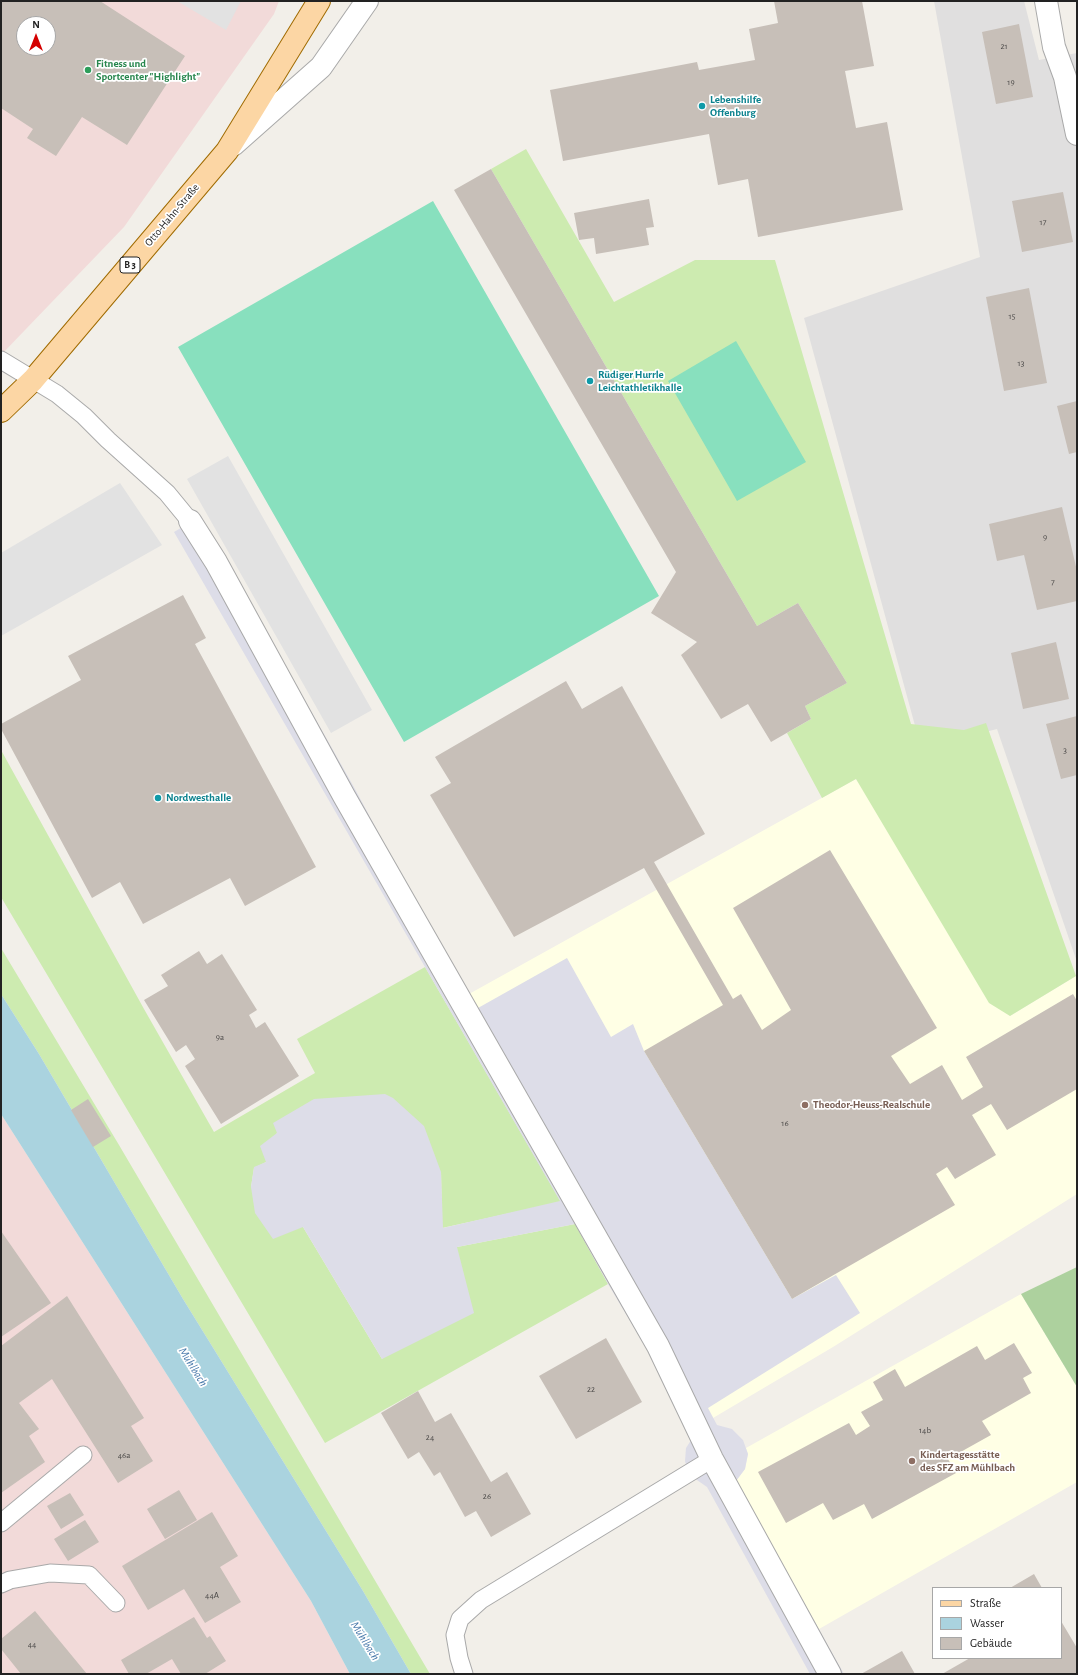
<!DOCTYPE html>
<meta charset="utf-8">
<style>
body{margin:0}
#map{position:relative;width:1078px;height:1675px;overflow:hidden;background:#f2efe9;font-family:"Alegreya Sans",sans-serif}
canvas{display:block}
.frame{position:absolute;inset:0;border:2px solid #222;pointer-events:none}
.legend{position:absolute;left:932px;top:1587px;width:130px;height:72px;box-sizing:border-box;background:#fff;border:1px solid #a7a7a7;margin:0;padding:5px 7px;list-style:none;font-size:12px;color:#222}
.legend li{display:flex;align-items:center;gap:8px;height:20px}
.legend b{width:20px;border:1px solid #a7a7a7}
.north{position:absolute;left:16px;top:16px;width:40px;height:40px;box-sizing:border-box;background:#fff;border:1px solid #a7a7a7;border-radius:50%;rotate:0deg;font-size:11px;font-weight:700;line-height:16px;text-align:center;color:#222}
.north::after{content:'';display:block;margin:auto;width:14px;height:18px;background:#d40000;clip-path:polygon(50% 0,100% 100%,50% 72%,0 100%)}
</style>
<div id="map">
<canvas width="1078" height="1675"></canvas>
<div class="frame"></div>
<ul class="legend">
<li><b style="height:5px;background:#fcd6a4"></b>Straße</li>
<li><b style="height:11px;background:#aad3df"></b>Wasser</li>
<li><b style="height:11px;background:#c7bfb8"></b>Gebäude</li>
</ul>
<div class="north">N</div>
</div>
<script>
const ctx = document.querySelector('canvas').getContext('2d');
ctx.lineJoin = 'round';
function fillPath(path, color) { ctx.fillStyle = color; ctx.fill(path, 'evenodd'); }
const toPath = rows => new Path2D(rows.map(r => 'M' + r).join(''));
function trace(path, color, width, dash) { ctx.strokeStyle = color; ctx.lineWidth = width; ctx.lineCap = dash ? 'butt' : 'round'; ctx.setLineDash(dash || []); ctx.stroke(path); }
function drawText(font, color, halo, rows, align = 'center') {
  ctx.font = font + ' "Alegreya Sans",sans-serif'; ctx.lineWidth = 3.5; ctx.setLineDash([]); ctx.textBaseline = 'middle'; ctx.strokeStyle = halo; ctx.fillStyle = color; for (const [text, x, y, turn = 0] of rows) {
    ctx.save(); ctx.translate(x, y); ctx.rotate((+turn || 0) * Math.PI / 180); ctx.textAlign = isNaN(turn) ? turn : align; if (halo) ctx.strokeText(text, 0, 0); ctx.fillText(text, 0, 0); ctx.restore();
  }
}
const residential = toPath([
 [934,1,1024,1,1039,60,1077,53,1077,962,997,729,961,738,917,733,804,318,980,257]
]);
const commercial = toPath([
 [1,1,279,1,274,14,124,227,1,355],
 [24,24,48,24,48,48,24,48],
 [1,1114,311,1601,350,1674,1,1674]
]);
const education = toPath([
 [856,779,1010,1016,1076,976,1077,978,1077,1194,833,1347,713,1418,469,994],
 [1021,1294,1077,1387,1077,1482,819,1629,736,1481,745,1469,748,1454,746,1448]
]);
const grass = toPath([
 [526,149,614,302,695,260,775,260,911,724,964,730,986,723,1076,976,1010,1016,989,1003,856,779,822,798,787,733,811,719,805,706,847,683,798,603,757,626,491,169],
 [1,750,144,1009,214,1132,315,1073,297,1039,425,967,561,1202,442,1228,441,1172,277,1133,266,1162,254,1168,251,1187,303,1227,382,1359,457,1247,575,1224,608,1284,325,1443,1,897],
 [1,948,119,1145,430,1674,411,1674,363,1591,183,1299,39,1054,1,994]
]);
const forest = toPath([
 [1077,1267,1077,1387,1021,1294]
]);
const pitch = toPath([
 [433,201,659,596,404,742,178,347],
 [736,341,806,462,737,501,668,381]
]);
const parking = toPath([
 [177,1,241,1,226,30],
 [228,456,372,710,331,733,187,479],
 [120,483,162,545,1,636,1,553]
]);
const plaza = toPath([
 [201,516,355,789,421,912,478,1008,567,958,611,1037,633,1024,644,1051,792,1299,836,1275,860,1313,708,1408,717,1425,732,1429,743,1440,748,1454,745,1469,736,1481,844,1674,810,1674,707,1487,694,1478,687,1468,685,1461,686,1448,695,1434,680,1405,608,1284,575,1224,457,1247,474,1313,382,1359,303,1227,273,1239,255,1213,251,1187,254,1167,266,1162,260,1146,277,1133,273,1123,314,1099,385,1094,393,1098,424,1126,441,1172,443,1228,560,1201,174,532]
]);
const water = toPath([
 [1,994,39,1054,183,1299,363,1591,411,1674,350,1674,311,1601,1,1114]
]);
const building = toPath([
 [1,1,100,1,185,56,127,145,82,117,56,156,27,138,33,129,1,108],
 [24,24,48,24,48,48,24,48],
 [774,1,862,1,874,66,845,71,856,128,887,122,903,210,758,237,748,179,718,185,709,134,563,161,550,90,697,62,699,70,755,60,749,29,778,23],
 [1019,24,1033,97,996,104,982,32],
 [491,169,757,626,798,603,847,683,805,706,811,719,771,742,748,704,721,719,681,655,697,642,651,613,676,572,454,190],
 [1063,192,1073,242,1022,252,1012,201],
 [649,199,654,227,646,228,649,245,596,254,594,238,579,240,574,213],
 [1029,288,1047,383,1004,391,986,297],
 [1077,401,1077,452,1069,454,1057,406],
 [1062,507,1077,571,1077,601,1037,610,1024,555,997,561,989,524],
 [183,595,206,638,195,644,316,867,245,906,230,878,143,924,120,882,92,898,1,729,1,724,81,680,68,656],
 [1056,642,1069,699,1023,709,1011,653],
 [566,681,582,709,622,686,705,834,654,862,733,999,741,994,762,1030,791,1010,733,908,830,850,937,1028,891,1056,910,1084,942,1065,962,1100,983,1087,966,1057,1073,994,1077,1001,1077,1089,1007,1130,991,1104,972,1115,996,1155,955,1179,947,1167,936,1174,955,1205,792,1299,644,1051,723,1005,644,868,514,937,430,795,451,783,435,757],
 [1077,716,1077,775,1061,779,1046,724],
 [199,951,207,964,222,954,257,1010,249,1015,256,1028,265,1022,299,1076,221,1124,185,1066,195,1059,186,1045,176,1052,144,1000,168,986,161,975],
 [88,1099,111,1136,93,1147,71,1110],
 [1,1231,51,1303,1,1337],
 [67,1296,144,1418,131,1426,153,1461,118,1483,52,1379,19,1403,39,1429,29,1436,45,1462,1,1493,1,1346],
 [606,1338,642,1402,576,1439,539,1376],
 [1014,1343,1032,1373,1023,1378,1031,1393,982,1421,991,1435,948,1459,956,1473,872,1519,864,1504,833,1520,823,1503,786,1523,758,1472,849,1423,856,1435,870,1426,861,1412,883,1400,873,1382,895,1369,905,1387,977,1346,985,1360],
 [418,1391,435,1422,451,1413,491,1482,507,1472,531,1514,491,1537,476,1511,465,1517,440,1472,434,1476,419,1452,408,1459,381,1413],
 [179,1490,197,1520,165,1539,147,1509],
 [70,1493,84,1515,61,1529,47,1506],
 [212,1512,238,1556,220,1567,241,1602,205,1623,184,1589,148,1610,122,1566],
 [85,1520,99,1542,68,1561,54,1539],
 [1034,1574,1042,1588,1010,1588],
 [35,1611,87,1674,21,1674,1,1649,1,1639],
 [194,1617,207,1638,210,1636,226,1661,205,1674,181,1674,172,1659,146,1674,129,1674,121,1660],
 [1061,1621,1077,1648,1077,1674,942,1674,970,1658,1061,1658],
 [902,1651,915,1674,861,1674]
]);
const lane = toPath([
 [1,360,57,394,84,416,108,440,167,493,190,521],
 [1,1523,83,1455],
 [1,1584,10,1580,50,1573,89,1575,116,1603],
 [464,1674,459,1658,455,1635,460,1619,481,1600,712,1459]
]);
const street = toPath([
 [1046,1,1054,47,1065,77,1077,134],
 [233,145,321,67,367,1],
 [190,521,216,562,344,796,658,1346,712,1459,830,1674]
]);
const primary = toPath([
 [1,411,33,380,227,151,319,1]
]);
const markers = [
 [88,70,4,"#2e9e5b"],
 [702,106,4,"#0f9aa8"],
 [590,381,4,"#0f9aa8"],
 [158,798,4,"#0f9aa8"],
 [805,1105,4,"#8d6e63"],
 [912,1461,4,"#8d6e63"]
];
const numberNames = [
 ["21",1004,46],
 ["19",1011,82],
 ["17",1043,222],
 ["15",1012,316],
 ["13",1021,363],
 ["9",1045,537],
 ["7",1053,582],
 ["3",1065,750],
 ["9a",220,1037],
 ["16",785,1123],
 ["22",591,1389],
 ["14b",925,1430],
 ["24",430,1437],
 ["46a",124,1455],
 ["26",487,1496],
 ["44A",212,1595],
 ["44",32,1644]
];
const shields = [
 [130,265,20]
];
const shieldNames = [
 ["B 3",130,265]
];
const leisureNames = [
 ["Fitness und",96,64],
 ["Sportcenter \"Highlight\"",96,77]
];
const cultureNames = [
 ["Lebenshilfe",710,100],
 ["Offenburg",710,113],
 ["Rüdiger Hurrle",598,375],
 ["Leichtathletikhalle",598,388],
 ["Nordwesthalle",166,798]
];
const streetNames = [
 ["Otto-Hahn-Straße",172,215,-50]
];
const educationNames = [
 ["Theodor-Heuss-Realschule",813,1105],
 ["Kindertagesstätte",920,1455],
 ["des SFZ am Mühlbach",920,1468]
];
const waterNames = [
 ["Mühlbach",193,1367,58],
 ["Mühlbach",365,1641,58]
];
fillPath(residential, '#e0dfdf');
fillPath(commercial, '#f2dad9');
fillPath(education, '#ffffe5');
fillPath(grass, '#cdebb0');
fillPath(forest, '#add19e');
fillPath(pitch, '#88e0be');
fillPath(parking, '#e2e2e2');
fillPath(plaza, '#dddde8');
fillPath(water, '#aad3df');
fillPath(building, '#c7bfb8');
trace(lane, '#a9a9a9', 19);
trace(street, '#a9a9a9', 24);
trace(primary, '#a06b00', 24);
trace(lane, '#fff', 17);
trace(street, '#fff', 22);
trace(primary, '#fcd6a4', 22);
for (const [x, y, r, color] of markers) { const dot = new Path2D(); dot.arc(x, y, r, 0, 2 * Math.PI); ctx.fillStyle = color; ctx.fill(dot); trace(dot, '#fff', 1.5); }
drawText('9px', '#4b4948', null, numberNames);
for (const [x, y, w] of shields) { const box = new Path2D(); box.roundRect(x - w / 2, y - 8, w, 16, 3); ctx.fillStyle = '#fff'; ctx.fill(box); trace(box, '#222', 1); }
drawText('bold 10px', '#222', null, shieldNames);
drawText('bold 11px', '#27864d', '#fff', leisureNames, 'left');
drawText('bold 11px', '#0d838f', '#fff', cultureNames, 'left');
drawText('11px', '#222', '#fff', streetNames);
drawText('bold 11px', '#785e54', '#fff', educationNames, 'left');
drawText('italic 12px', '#4a7aab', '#fff', waterNames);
</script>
